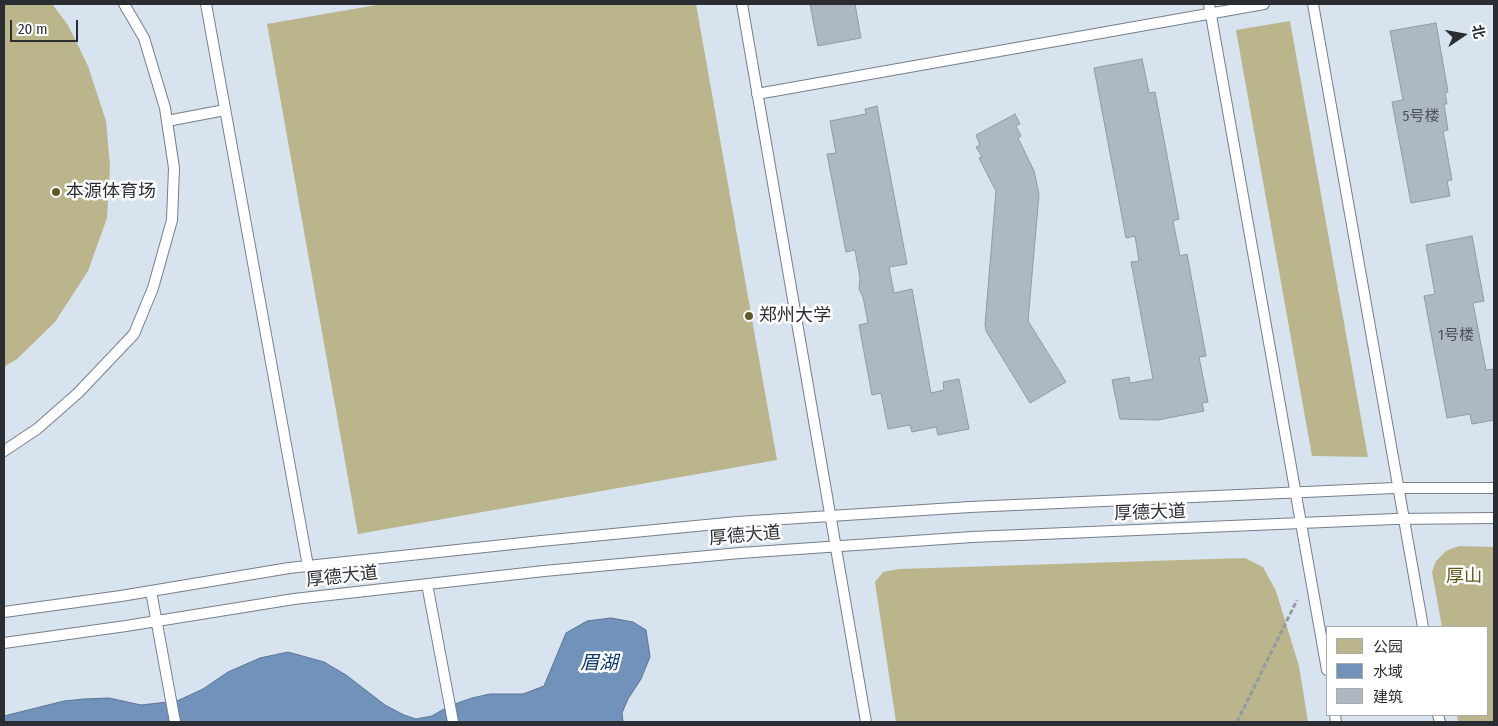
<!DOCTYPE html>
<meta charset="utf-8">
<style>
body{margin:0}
#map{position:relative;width:1498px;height:726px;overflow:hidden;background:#d8e3f0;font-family:"Fira Sans Condensed","Noto Sans SC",sans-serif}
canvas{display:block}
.frame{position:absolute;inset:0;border:5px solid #2a2e33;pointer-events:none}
.legend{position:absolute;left:1326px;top:626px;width:162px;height:90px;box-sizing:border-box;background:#fff;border:1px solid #aaabad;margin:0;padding:6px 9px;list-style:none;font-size:15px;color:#2a2e33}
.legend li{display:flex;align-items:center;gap:10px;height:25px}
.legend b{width:25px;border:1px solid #aaabad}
.north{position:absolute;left:1438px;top:10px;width:50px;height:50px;-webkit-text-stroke:4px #fff;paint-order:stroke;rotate:78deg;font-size:14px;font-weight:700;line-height:20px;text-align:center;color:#2a2e33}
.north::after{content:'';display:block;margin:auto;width:18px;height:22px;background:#2a2e33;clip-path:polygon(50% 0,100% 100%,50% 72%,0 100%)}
.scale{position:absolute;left:10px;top:20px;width:68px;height:22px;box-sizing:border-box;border:2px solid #2a2e33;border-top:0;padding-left:6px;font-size:15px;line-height:18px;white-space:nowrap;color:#2a2e33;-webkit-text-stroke:4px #fff;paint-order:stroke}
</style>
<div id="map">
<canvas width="1498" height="726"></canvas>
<div class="frame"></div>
<ul class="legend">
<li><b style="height:14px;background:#bab58b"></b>公园</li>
<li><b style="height:14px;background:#7192bb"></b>水域</li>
<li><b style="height:14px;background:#aeb8c5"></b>建筑</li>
</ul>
<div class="north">北</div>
<div class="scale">20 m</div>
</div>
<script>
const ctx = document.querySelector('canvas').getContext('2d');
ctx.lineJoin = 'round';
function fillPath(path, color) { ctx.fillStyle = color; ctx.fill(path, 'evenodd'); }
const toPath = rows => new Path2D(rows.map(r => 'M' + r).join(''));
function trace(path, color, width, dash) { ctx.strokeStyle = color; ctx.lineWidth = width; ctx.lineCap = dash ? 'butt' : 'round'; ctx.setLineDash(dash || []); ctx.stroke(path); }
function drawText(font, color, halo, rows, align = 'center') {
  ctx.font = font + ' "Fira Sans Condensed","Noto Sans SC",sans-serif'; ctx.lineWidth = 5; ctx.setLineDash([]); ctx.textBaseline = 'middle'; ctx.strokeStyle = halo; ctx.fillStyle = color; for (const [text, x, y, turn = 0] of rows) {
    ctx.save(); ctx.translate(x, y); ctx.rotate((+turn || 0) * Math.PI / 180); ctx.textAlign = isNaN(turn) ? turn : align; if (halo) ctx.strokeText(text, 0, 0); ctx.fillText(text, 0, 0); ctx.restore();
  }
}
const green = toPath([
 [4,4,52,4,68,25,88,66,106,121,110,166,107,218,88,271,55,322,17,359,4,367],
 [382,4,696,4,777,460,358,534,267,24],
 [1290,21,1368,457,1312,456,1236,30],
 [1459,546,1494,547,1494,722,1458,722,1457,715,1487,715,1487,627,1442,627,1432,572,1436,561,1446,551],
 [1245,558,1263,567,1276,591,1299,666,1308,722,896,722,875,582,883,572,899,569]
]);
const water = toPath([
 [611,618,633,622,646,630,650,657,641,679,628,699,622,713,623,722,4,722,4,716,64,701,84,699,109,698,141,705,177,701,203,689,228,672,260,658,288,652,324,662,346,675,385,705,404,715,416,719,432,716,449,706,472,698,490,694,523,694,544,686,566,633,587,621,611,618]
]);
const building = toPath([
 [810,4,855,4,861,38,818,46,810,4],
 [1436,23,1448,92,1445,93,1447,104,1444,104,1448,130,1443,131,1452,180,1447,181,1450,196,1411,203,1392,102,1403,100,1390,31,1436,23],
 [1142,59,1149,93,1155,92,1179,219,1173,221,1180,256,1187,254,1206,356,1199,357,1208,402,1202,403,1204,411,1158,420,1120,419,1112,380,1129,377,1130,383,1153,379,1131,262,1139,261,1135,236,1126,238,1094,68,1142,59],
 [877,106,907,264,889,267,894,293,912,289,931,393,944,390,943,382,959,379,969,429,938,435,936,427,912,432,910,425,888,429,881,393,872,395,859,325,868,323,863,297,859,289,860,278,855,250,846,252,827,154,836,153,830,121,866,114,865,109,877,106],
 [1015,114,1020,124,1016,126,1021,136,1018,138,1034,171,1039,194,1028,321,1066,382,1030,403,986,331,985,325,996,191,979,158,982,157,976,147,980,145,976,135,1015,114],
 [1472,236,1484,301,1473,303,1486,370,1494,369,1494,420,1472,424,1470,414,1447,418,1424,296,1435,294,1426,245,1472,236]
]);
const path = toPath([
 [1237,722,1297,600]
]);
const service = toPath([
 [206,4,308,566],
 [742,4,866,722],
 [1209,4,1327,670],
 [1313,4,1423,627],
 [757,94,1264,4],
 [167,121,225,110],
 [4,451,37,429,78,393,134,334,153,288,172,220,174,168,165,108,144,38,124,4],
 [427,584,453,722],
 [151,591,175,722],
 [4,612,121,596,289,568,541,541,737,522,970,507,1394,488,1494,488],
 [4,643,126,626,294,599,544,571,740,553,972,537,1395,519,1494,518],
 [1335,715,1336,722],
 [1438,715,1440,722]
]);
const markers = [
 [56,192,5,"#615b27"],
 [749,316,5,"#615b27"]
];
const numberNames = [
 ["5号楼",1421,117],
 ["1号楼",1456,336]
];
const poiNames = [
 ["本源体育场",66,192],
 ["郑州大学",759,316]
];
const streetNames = [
 ["厚德大道",1150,513,-2],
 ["厚德大道",745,536,-5],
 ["厚德大道",342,577,-6]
];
const parkNames = [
 ["厚山",1464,577]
];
const waterNames = [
 ["眉湖",599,664]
];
fillPath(green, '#bab58b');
fillPath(water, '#7192bb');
trace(water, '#5c7492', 1);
fillPath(building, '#aeb8c5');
trace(building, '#909aa6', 1);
trace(service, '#767f8b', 12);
trace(path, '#929aa4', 3, [5, 2.5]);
trace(service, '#fff', 10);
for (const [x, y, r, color] of markers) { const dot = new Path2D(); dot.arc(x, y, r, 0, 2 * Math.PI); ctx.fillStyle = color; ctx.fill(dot); trace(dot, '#fff', 2); }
drawText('15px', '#4b5058', null, numberNames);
drawText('18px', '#2a2e33', '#fff', poiNames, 'left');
drawText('18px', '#2a2e33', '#fff', streetNames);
drawText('18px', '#5f581a', '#fff', parkNames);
drawText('italic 19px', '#09396d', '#fff', waterNames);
</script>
